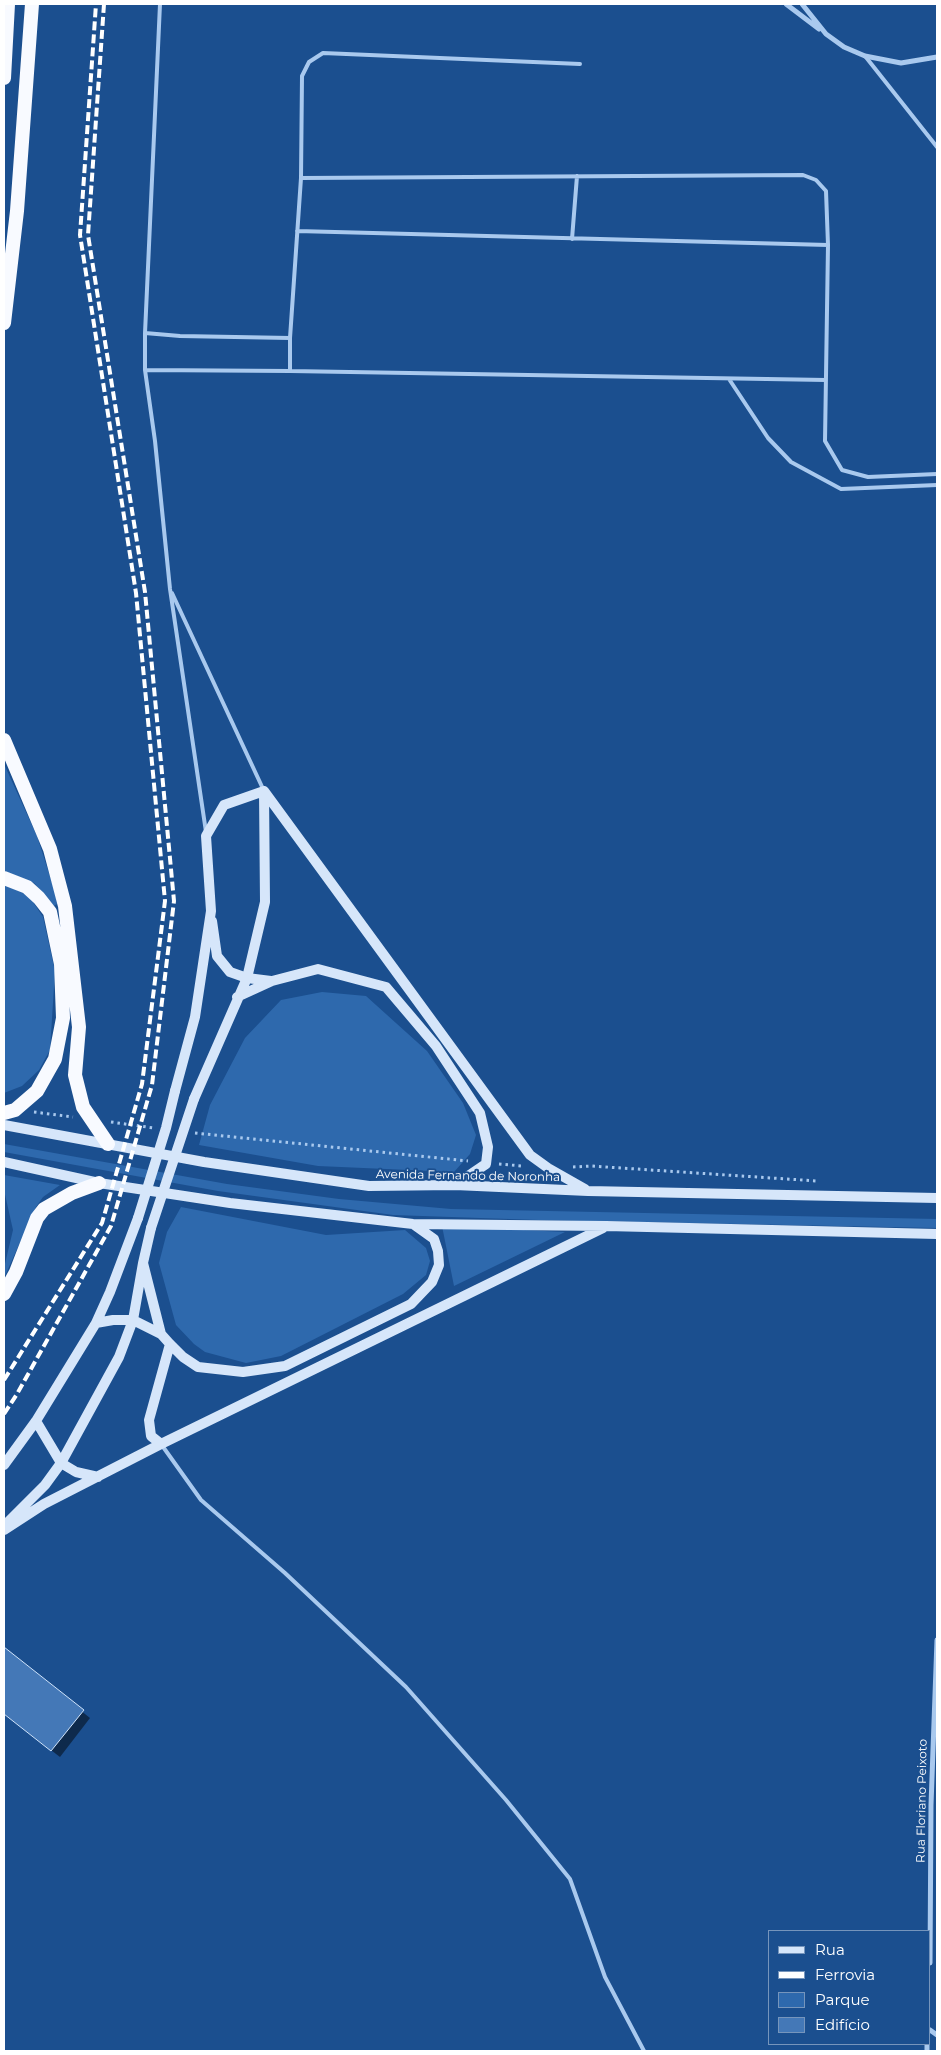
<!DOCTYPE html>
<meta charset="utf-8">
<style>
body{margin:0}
#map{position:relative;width:941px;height:2055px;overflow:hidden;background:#1b4f8f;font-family:Montserrat,sans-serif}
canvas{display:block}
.frame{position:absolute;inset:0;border:5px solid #fff;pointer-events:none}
.legend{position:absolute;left:768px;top:1930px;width:162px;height:115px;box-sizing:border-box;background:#1b4f8f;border:1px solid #7695bc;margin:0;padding:6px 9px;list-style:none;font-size:15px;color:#fff}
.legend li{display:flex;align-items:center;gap:10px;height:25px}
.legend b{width:25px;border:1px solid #7695bc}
</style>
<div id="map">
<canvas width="941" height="2055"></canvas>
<div class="frame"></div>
<ul class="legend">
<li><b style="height:6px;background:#d6e6fa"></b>Rua</li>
<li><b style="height:6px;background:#fff"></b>Ferrovia</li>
<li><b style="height:14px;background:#2e69ad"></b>Parque</li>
<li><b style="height:14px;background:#4478b7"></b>Edifício</li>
</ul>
</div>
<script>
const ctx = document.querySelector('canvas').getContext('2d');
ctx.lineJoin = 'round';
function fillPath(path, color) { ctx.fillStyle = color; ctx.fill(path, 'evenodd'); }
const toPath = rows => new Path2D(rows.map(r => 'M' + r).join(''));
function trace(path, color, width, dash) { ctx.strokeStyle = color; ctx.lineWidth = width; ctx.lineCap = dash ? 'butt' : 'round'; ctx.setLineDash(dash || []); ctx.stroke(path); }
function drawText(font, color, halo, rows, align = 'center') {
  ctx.font = font + ' Montserrat,sans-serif'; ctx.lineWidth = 4; ctx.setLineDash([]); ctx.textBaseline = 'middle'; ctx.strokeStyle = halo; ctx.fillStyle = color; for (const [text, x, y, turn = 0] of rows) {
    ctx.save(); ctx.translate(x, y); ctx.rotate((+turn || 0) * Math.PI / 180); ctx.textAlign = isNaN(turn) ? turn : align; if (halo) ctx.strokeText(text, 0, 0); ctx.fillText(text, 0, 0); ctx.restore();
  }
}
const green = toPath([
 [4,764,37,836,55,892,57,904,54,906,34,883,4,871],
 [4,884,29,896,43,917,55,971,50,1050,39,1070,22,1086,4,1093],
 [322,992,366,996,427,1051,463,1103,476,1135,470,1154,454,1172,318,1166,199,1145,210,1105,245,1038,281,1000],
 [4,1144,227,1184,339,1199,451,1209,937,1219,937,1228,538,1220,393,1215,218,1191,4,1152],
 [4,1175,60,1185,43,1197,36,1207,4,1278,4,1268,13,1230,4,1190],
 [181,1207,326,1235,405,1230,426,1248,430,1261,426,1275,403,1294,281,1356,246,1363,205,1352,194,1344,176,1325,159,1263,167,1232],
 [442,1226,565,1232,454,1286]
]);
const shadow = toPath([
 [4,1649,90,1718,60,1757,4,1714]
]);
const building = toPath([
 [4,1647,84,1710,51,1751,4,1714,4,1647]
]);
const path = toPath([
 [34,1112,73,1117],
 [111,1122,154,1128],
 [195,1133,468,1161],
 [499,1164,522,1166],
 [573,1167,591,1166,817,1181]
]);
const service = toPath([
 [160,4,145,333,145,370,155,441,170,589,206,832],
 [865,56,937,147],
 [301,178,803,175,816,180,826,191,828,245],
 [297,231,828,245,825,441,842,470,868,477,937,474],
 [572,239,577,176],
 [145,333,180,336,290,338],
 [145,370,290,371,826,380],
 [290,371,290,338,301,178,302,76,309,62,323,53,580,64],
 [729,379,768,438,791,462,841,489,937,485],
 [172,593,264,791],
 [161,1444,201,1500,285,1573,406,1687,506,1800,570,1879,605,1977,644,2051]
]);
const minor = toPath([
 [786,4,819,29],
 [802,4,826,34,844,47,865,56,901,63,937,57],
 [930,1963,931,1805,937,1640],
 [930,2030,937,2035],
 [927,2051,927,2044]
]);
const secondary = toPath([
 [264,791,530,1155,548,1168,585,1189],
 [212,921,217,956,230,972,247,978,271,981],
 [237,997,272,981,318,969,386,987,436,1046,480,1113,488,1147,486,1164,455,1185],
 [175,1091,195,1017,211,911,206,836,224,805,264,791],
 [194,1099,247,978,265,902,264,791],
 [4,1125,204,1162,369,1186,455,1185,588,1191,937,1198],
 [4,1162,99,1183,230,1203,413,1224,606,1226,937,1234],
 [143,1263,161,1334,170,1344,183,1357,198,1367,243,1372,285,1366,411,1304,432,1282,439,1265,438,1251,434,1239,413,1224],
 [96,1323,113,1320,133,1320,161,1334],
 [36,1421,61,1463,76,1472,98,1477],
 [161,1444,151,1436,149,1420,170,1344],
 [4,1465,36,1421,96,1323,110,1292,138,1218],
 [8,1522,45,1485,61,1463,119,1357,133,1320,143,1263,151,1228],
 [4,1530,44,1504,161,1444,603,1228]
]);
const trunk = toPath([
 [4,78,8,4],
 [4,323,17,211,32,4],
 [4,740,50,849,65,906,79,1027,75,1075,83,1107,108,1144],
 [4,878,27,887,39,898,50,912,61,964,63,1018,55,1059,37,1091,15,1110,4,1113],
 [4,1294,16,1272,37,1218,44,1209,72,1193,99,1183]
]);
const rail = toPath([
 [4,1380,102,1223,142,1084,165,901,136,593,80,235,96,4],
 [4,1414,17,1394,111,1226,152,1085,174,901,145,592,88,235,104,4]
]);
const secondaryBridge = toPath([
 [138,1218,166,1128,175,1091],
 [151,1228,194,1099]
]);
const streetNames = [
 ["Avenida Fernando de Noronha",468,1176,1],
 ["Rua Floriano Peixoto",922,1801,-89]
];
fillPath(green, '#2e69ad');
fillPath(shadow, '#0007');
fillPath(building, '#4478b7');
trace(building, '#cfe3fa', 1);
trace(path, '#a9c9ee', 3, [2.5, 4]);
trace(service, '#a9c9ee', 4);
trace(minor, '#a9c9ee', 5);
trace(secondary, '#d6e6fa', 10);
trace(trunk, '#f8faff', 14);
trace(rail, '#fff', 4, [9, 4]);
trace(secondaryBridge, '#d6e6fa', 10);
drawText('12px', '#fff', '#1b4f8f', streetNames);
</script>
